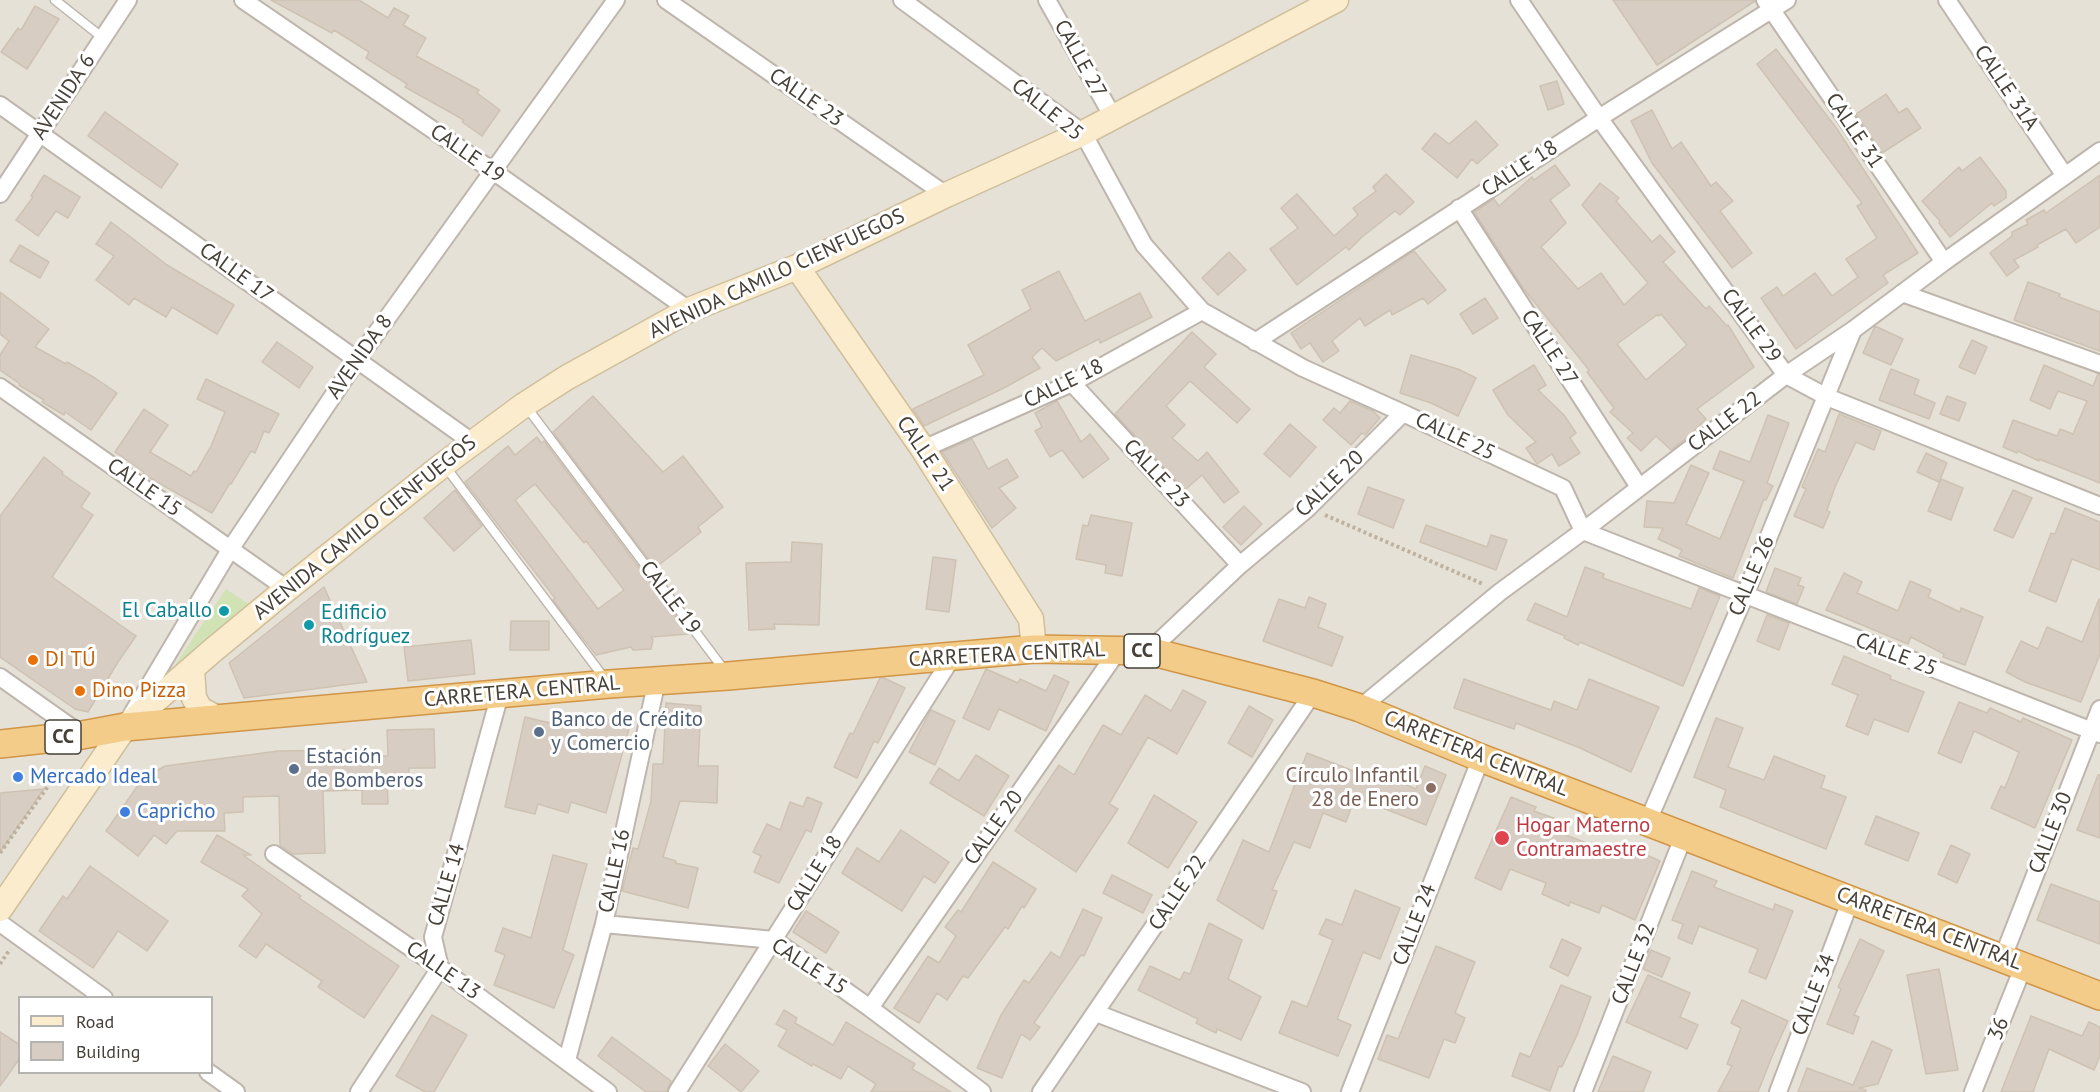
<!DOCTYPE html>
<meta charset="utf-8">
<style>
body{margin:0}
#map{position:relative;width:2100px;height:1092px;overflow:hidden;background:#f3efe9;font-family:"PT Sans",sans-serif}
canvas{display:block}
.legend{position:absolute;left:18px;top:996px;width:195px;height:78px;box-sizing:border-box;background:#fff;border:2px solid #b5b3af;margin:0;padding:8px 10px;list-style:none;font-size:18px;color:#464038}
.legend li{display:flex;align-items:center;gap:12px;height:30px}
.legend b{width:30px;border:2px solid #b5b3af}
</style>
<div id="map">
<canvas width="2100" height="1092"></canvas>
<ul class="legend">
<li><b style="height:8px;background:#faeccc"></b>Road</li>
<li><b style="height:16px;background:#d7cdc2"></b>Building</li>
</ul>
</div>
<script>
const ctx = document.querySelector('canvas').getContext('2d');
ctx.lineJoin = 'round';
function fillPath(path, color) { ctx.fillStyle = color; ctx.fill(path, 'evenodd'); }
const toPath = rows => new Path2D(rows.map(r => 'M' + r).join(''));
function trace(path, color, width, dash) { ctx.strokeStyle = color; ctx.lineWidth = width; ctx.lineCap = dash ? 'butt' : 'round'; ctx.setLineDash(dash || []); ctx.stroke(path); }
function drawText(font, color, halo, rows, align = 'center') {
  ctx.font = font + ' "PT Sans",sans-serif'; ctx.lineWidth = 6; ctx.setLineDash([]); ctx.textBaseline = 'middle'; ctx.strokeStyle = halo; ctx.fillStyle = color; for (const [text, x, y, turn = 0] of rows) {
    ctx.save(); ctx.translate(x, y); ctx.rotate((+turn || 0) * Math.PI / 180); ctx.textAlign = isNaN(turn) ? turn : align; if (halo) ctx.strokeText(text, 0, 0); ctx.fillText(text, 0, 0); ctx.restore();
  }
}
const residential = toPath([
 [0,0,2100,0,2100,1092,0,1092],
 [20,998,212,998,212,1072,20,1072]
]);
const green = toPath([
 [226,589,250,605,169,674]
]);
const building = toPath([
 [271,0,359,0,388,18,394,8,409,16,403,25,426,38,416,56,479,90,477,93,500,110,482,136,462,122,464,120,405,87,407,84,366,58,369,52,334,30,332,33,271,0],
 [1613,0,1755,0,1755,1,1657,65,1613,0],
 [35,6,59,19,27,69,1,52,18,28,21,30,35,6],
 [1776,49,1837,129,1918,253,1883,275,1888,283,1796,349,1761,298,1777,287,1783,296,1815,273,1832,296,1858,277,1846,259,1877,238,1857,206,1862,203,1757,64,1776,49],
 [1557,81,1564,104,1548,110,1540,86,1557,81],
 [1886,94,1899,113,1907,108,1921,128,1882,153,1856,114,1886,94],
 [1652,110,1672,149,1681,142,1711,186,1716,182,1733,201,1720,211,1752,253,1732,268,1652,163,1631,121,1652,110],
 [105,112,178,164,161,188,88,136,105,112],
 [1476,121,1498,145,1477,164,1472,159,1457,178,1422,149,1435,133,1449,144,1476,121],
 [1980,157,2006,191,2006,198,1994,206,1992,203,1950,237,1939,223,1940,221,1922,201,1959,167,1962,171,1980,157],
 [1555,165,1570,185,1550,200,1566,223,1541,247,1578,289,1601,273,1624,305,1648,283,1582,205,1600,183,1619,198,1616,201,1652,242,1660,235,1675,252,1663,262,1706,309,1709,306,1727,326,1728,325,1754,367,1697,409,1706,419,1690,435,1671,450,1656,436,1641,451,1627,438,1633,433,1610,412,1614,408,1587,372,1589,370,1523,288,1474,212,1494,199,1499,206,1532,177,1534,180,1555,165],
 [1661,314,1687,345,1646,380,1617,344,1657,315,1659,316,1661,314],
 [1386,174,1414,202,1400,215,1395,211,1362,237,1349,250,1346,247,1297,285,1270,249,1298,228,1281,208,1297,194,1334,236,1358,215,1353,208,1376,191,1373,187,1386,174],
 [44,175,80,197,68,218,56,211,38,236,16,220,33,197,31,196,44,175],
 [2100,175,2100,227,2076,243,2066,229,2037,245,2038,247,2014,260,2019,267,2007,276,1990,253,2012,236,2012,232,2028,224,2026,220,2044,210,2046,213,2100,175],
 [111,222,167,265,234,305,217,334,172,307,166,317,134,298,129,305,96,280,114,256,96,244,111,222],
 [20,245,49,262,40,278,10,261,20,245],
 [1414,251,1446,290,1428,304,1423,298,1392,315,1390,310,1365,326,1360,318,1332,341,1339,351,1323,362,1310,343,1301,349,1291,333,1414,251],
 [1229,252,1246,270,1218,295,1202,278,1229,252],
 [1059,271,1085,321,1140,293,1152,317,1100,343,1099,339,1056,361,1042,348,1032,357,1040,368,1002,389,924,426,913,409,984,375,968,345,1031,309,1022,290,1059,271],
 [2028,282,2060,294,2059,297,2100,312,2100,351,2014,320,2028,282],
 [0,292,49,329,35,347,66,364,67,362,95,378,117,393,91,430,65,412,64,415,42,402,44,400,19,385,20,384,0,370,0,355,9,341,0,334,0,292],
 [1485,298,1498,318,1473,334,1460,314,1485,298],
 [1875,326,1903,339,1891,365,1863,353,1875,326],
 [1192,332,1216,354,1204,367,1250,409,1237,423,1190,381,1166,406,1185,425,1172,438,1198,461,1207,452,1239,492,1224,503,1202,475,1185,490,1115,414,1192,332],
 [1972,340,1987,347,1975,374,1959,367,1972,340],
 [277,342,313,367,299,388,262,362,277,342],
 [1411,355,1458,369,1476,378,1458,416,1431,403,1400,393,1411,355],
 [1534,365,1546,385,1538,390,1564,415,1576,433,1570,438,1580,453,1559,466,1552,454,1537,464,1526,448,1536,442,1508,415,1493,390,1534,365],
 [2044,365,2093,386,2098,374,2100,374,2100,483,2039,459,2039,461,2018,451,2017,453,2003,447,2013,420,2057,436,2060,429,2073,434,2087,401,2058,391,2050,409,2030,400,2044,365],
 [1891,369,1919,380,1914,394,1935,403,1929,419,1879,400,1891,369],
 [206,379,279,414,269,433,264,431,255,453,251,451,231,484,230,483,212,513,143,474,144,472,115,452,144,409,168,425,150,452,191,476,194,471,196,472,211,446,225,412,197,399,206,379],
 [593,396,663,472,683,456,723,507,698,527,701,532,655,568,553,432,593,396],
 [1947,396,1966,403,1959,421,1940,414,1947,396],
 [1057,401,1081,442,1090,434,1109,459,1083,478,1062,450,1050,457,1035,431,1042,427,1035,413,1057,401],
 [1350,401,1373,411,1380,418,1365,435,1362,433,1351,445,1323,420,1334,408,1340,413,1350,401],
 [1839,414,1881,431,1874,450,1856,442,1835,487,1827,510,1830,512,1823,528,1794,516,1806,489,1802,487,1818,449,1825,452,1839,414],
 [1768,415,1789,423,1767,483,1773,486,1766,500,1764,499,1733,578,1679,556,1682,550,1658,539,1663,528,1644,527,1647,501,1674,503,1691,465,1709,473,1686,524,1720,539,1744,481,1713,469,1720,451,1750,462,1768,415],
 [1290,424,1316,447,1290,477,1264,454,1290,424],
 [537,437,541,443,544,441,689,634,651,637,653,640,651,649,633,650,631,647,596,655,569,621,553,600,555,598,465,482,508,446,515,455,537,437],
 [535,484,584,543,586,541,624,590,598,609,515,500,535,484],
 [972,439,988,469,1007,459,1018,477,999,488,1016,508,992,528,942,452,972,439],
 [1926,453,1947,463,1939,482,1917,472,1926,453],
 [44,457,63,472,62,474,90,493,81,507,93,515,52,577,136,636,118,662,88,712,75,709,0,657,0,516,44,457],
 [1941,479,1963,488,1951,520,1928,511,1941,479],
 [1368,487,1404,500,1393,528,1358,514,1368,487],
 [455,490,482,526,454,551,424,518,455,490],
 [2013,490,2032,498,2013,538,1994,530,2013,490],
 [1244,506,1262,524,1241,545,1223,527,1244,506],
 [2065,508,2100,522,2100,570,2072,559,2056,602,2029,591,2051,533,2055,534,2065,508],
 [1091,515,1132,523,1122,576,1105,573,1106,565,1076,559,1083,525,1088,526,1091,515],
 [1426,525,1487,547,1491,535,1507,540,1496,570,1420,542,1426,525],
 [792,542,822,544,819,625,774,624,775,629,749,630,746,563,791,562,792,542],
 [933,557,956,560,949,612,926,609,933,557],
 [1585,567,1604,574,1603,578,1691,609,1699,588,1720,596,1683,686,1580,642,1578,645,1564,638,1565,636,1527,620,1535,603,1567,617,1585,567],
 [1775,568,1801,578,1798,585,1804,587,1797,604,1766,592,1775,568],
 [1844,573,1862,582,1857,593,1898,611,1910,581,1931,590,1928,597,1960,612,1961,608,1983,617,1965,665,1943,657,1944,654,1911,637,1908,644,1826,610,1844,573],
 [324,587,367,682,244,698,229,663,324,587],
 [1309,597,1326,604,1318,627,1343,637,1332,666,1263,641,1279,599,1305,608,1309,597],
 [2099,599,2100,654,2081,702,2025,682,2006,672,2021,641,2038,649,2047,627,2082,642,2099,599],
 [1767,615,1789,623,1779,650,1757,641,1767,615],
 [511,621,549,621,549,650,510,650,511,621],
 [471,640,475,674,408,681,404,647,471,640],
 [1844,656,1891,676,1890,679,1924,692,1908,732,1874,719,1868,735,1846,726,1858,695,1832,684,1844,656],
 [986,669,1018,683,1020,679,1046,691,1054,675,1069,682,1046,731,999,709,989,730,963,718,986,669],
 [880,678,884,678,905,688,878,743,874,741,857,778,834,767,850,733,853,734,880,678],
 [1464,679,1551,710,1554,701,1577,710,1589,679,1659,707,1631,772,1580,748,1516,723,1514,729,1454,708,1464,679],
 [1183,690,1206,702,1177,754,1148,737,1109,804,1118,809,1076,872,1015,831,1059,765,1074,775,1103,725,1121,735,1145,695,1171,711,1183,690],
 [1959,702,1987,713,1990,708,2021,722,2023,718,2072,740,2035,828,1991,808,2001,786,2005,788,2019,752,1974,731,1961,763,1938,753,1959,702],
 [666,703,701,706,698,766,718,766,717,803,680,801,663,857,676,861,675,863,698,868,688,908,622,891,633,848,638,849,651,801,653,764,663,764,666,703],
 [1249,706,1273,720,1252,757,1228,743,1249,706],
 [931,710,955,721,935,765,909,752,931,710],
 [566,715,600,725,602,718,630,725,606,813,571,802,568,813,538,804,535,814,505,807,525,717,563,726,566,715],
 [1716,718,1743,728,1728,767,1764,780,1774,756,1825,776,1821,788,1846,797,1826,849,1720,807,1726,790,1694,777,1716,718],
 [434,729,435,768,409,768,409,775,387,776,388,804,362,804,362,790,323,791,325,853,293,854,280,845,279,796,243,797,243,812,224,813,225,831,177,831,166,844,154,835,138,856,106,831,139,784,149,775,165,766,278,751,353,750,353,756,388,756,387,730,434,729],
 [1307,753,1390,785,1392,779,1416,789,1425,766,1446,775,1426,825,1355,797,1346,822,1323,813,1310,848,1294,842,1272,890,1277,891,1263,929,1217,900,1243,840,1269,852,1307,753],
 [976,755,1009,776,984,816,930,783,939,768,959,781,976,755],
 [2098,775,2100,775,2100,838,2077,830,2098,775],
 [44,789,0,852,0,793,44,789],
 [1154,795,1197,822,1168,868,1128,843,1154,795],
 [807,797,822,803,811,832,806,830,779,883,754,872,761,856,753,852,767,824,780,830,790,802,803,807,807,797],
 [1511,797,1536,807,1534,811,1559,820,1555,831,1626,858,1631,848,1660,861,1635,920,1602,905,1599,913,1570,902,1569,906,1542,894,1546,883,1510,869,1501,890,1475,878,1511,797],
 [1876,816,1919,833,1908,861,1865,844,1876,816],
 [901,830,949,862,935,883,924,876,902,911,842,873,857,848,879,862,901,830],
 [217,835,251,855,243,855,301,896,299,898,399,966,364,1018,318,987,322,981,266,944,256,958,239,946,262,914,242,896,248,889,201,862,217,835],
 [1951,845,1970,854,1957,883,1938,874,1951,845],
 [553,855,587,864,563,950,574,955,554,1008,494,985,505,955,495,951,503,928,531,938,553,855],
 [993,862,1036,889,1024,908,1022,906,1008,929,1005,927,968,978,963,976,947,1000,937,993,919,1023,894,1008,928,956,939,963,956,936,945,927,958,910,961,912,993,862],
 [90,866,168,921,147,951,118,931,93,968,39,931,63,896,67,899,90,866],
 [1692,871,1717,881,1714,887,1773,910,1775,904,1793,911,1766,979,1749,972,1758,949,1699,926,1692,944,1678,938,1683,924,1672,920,1692,871],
 [1112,875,1152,895,1143,913,1103,893,1112,875],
 [2051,884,2100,902,2100,944,2037,920,2051,884],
 [1355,890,1400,908,1380,959,1363,952,1337,1019,1351,1025,1338,1056,1279,1033,1292,1001,1307,1007,1333,940,1319,934,1326,919,1342,925,1355,890],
 [1083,909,1102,918,1084,956,1081,955,1034,1023,1040,1027,1030,1040,1021,1034,1002,1078,977,1068,1001,1015,1024,980,1029,983,1051,952,1060,958,1083,909],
 [806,911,839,932,826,953,793,932,806,911],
 [1209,923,1242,940,1228,979,1261,997,1241,1040,1217,1029,1216,1033,1196,1023,1198,1019,1138,990,1150,966,1180,980,1184,972,1190,974,1209,923],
 [1562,939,1581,948,1568,976,1550,967,1562,939],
 [1860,939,1884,951,1854,1015,1859,1017,1853,1034,1827,1024,1841,989,1838,987,1860,939],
 [1436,946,1475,962,1455,1013,1465,1018,1455,1043,1444,1039,1429,1078,1378,1059,1387,1035,1398,1039,1436,946],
 [1651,950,1670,958,1662,977,1643,969,1651,950],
 [1939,969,1958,1070,1926,1074,1907,975,1939,969],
 [1648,975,1690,993,1680,1017,1698,1025,1687,1049,1626,1022,1648,975],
 [1561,985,1591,997,1577,1035,1562,1067,1559,1066,1550,1091,1512,1076,1520,1053,1530,1057,1561,985],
 [1742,1000,1788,1021,1773,1054,1758,1092,1718,1092,1732,1066,1727,1064,1741,1028,1731,1023,1742,1000],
 [784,1010,797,1018,795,1023,833,1045,846,1022,915,1064,912,1069,951,1092,871,1092,876,1084,848,1066,841,1079,813,1064,812,1066,778,1046,787,1030,776,1024,784,1010],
 [432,1015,467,1035,434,1092,425,1092,396,1076,432,1015],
 [2031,1016,2082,1036,2089,1022,2100,1027,2100,1056,2094,1070,2049,1049,2033,1092,2001,1092,2031,1016],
 [0,1032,20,1045,20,1058,0,1086,0,1032],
 [612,1037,671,1081,667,1092,646,1092,598,1056,612,1037],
 [1872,1041,1892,1050,1878,1084,1859,1088,1866,1090,1866,1092,1798,1092,1807,1068,1853,1085,1872,1041],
 [725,1044,759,1071,741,1092,708,1066,725,1044],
 [1613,1056,1651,1072,1643,1092,1598,1092,1613,1056]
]);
const path = toPath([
 [1325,515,1483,584],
 [0,853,51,782,53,769],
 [0,964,10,949]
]);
const service = toPath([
 [55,0,103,38],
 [525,405,725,671],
 [445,466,605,679]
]);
const minor = toPath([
 [243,0,493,171,689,310],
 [666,0,946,195],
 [902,0,1083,133,1144,245,1202,311,1303,368,1403,413,1563,488,1583,531,2100,734],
 [1047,0,1113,117],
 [1519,0,1599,118,1786,375,1827,397,2100,506],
 [1765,0,1944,262],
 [1947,0,2065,176],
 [0,105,472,442],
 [0,194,128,0],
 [1459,208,1639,487],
 [1902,293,2100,364],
 [1255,342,1599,118,1787,0],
 [1072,383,1240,565],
 [0,387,287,589],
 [923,449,1072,383,1202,311],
 [1149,651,1240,565,1308,508,1403,413],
 [0,677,82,735],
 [1360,708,1500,592,1583,531,1786,375,1853,330,1944,262,2100,151],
 [132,714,231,548,357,360,616,0],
 [1648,821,1745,595,1853,330],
 [274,854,440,968,608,1092],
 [0,923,104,998],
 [604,924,774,940,870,1008,982,1092],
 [2003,957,2100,709],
 [870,1008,1119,649],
 [1096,1013,1302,1092],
 [567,1060,604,924,657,680],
 [208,1072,236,1092],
 [359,1092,440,968,433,937,500,694],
 [677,1092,953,656],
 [1041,1092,1313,693],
 [1350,1092,1481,758],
 [1583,1092,1684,835],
 [1778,1092,1851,899],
 [1973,1092,2024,965]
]);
const secondary = toPath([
 [797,267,923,449,1031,619,1034,649],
 [192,670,194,698,200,709,219,719],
 [0,909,125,727,212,651,287,589,444,464,524,405,566,378,689,310,797,267,946,195,1083,133,1336,0]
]);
const trunk = toPath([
 [0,744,82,735,125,727,609,684,728,676,1034,649,1149,651,1313,693,1360,708,1481,758,2100,996]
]);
const markers = [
 [224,611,6,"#0f9aa8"],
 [309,625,6,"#0f9aa8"],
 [33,660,6,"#e8710a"],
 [80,691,6,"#e8710a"],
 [539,732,6,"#5c6f8a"],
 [294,769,6,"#5c6f8a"],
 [18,777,6,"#3f7fe0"],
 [1431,788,6,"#8d6e63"],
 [125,812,6,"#3f7fe0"],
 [1502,838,8,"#e0444e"]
];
const shields = [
 [1142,651,36],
 [63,737,36]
];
const shieldNames = [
 ["CC",1142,651],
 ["CC",63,737]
];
const streetNames = [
 ["CALLE 27",1080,59,61],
 ["CALLE 31A",2006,88,56],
 ["AVENIDA 6",64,97,-57],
 ["CALLE 23",806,98,35],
 ["CALLE 25",1047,110,39],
 ["CALLE 31",1854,131,56],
 ["CALLE 19",467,154,35],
 ["CALLE 18",1520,169,-33],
 ["CALLE 17",236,273,36],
 ["AVENIDA CAMILO CIENFUEGOS",777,274,-25],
 ["CALLE 29",1751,326,54],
 ["CALLE 27",1549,348,57],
 ["AVENIDA 8",360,357,-55],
 ["CALLE 18",1064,384,-26],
 ["CALLE 22",1725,422,-37],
 ["CALLE 25",1455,437,25],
 ["CALLE 21",925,454,56],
 ["CALLE 23",1156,474,47],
 ["CALLE 20",1330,484,-44],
 ["CALLE 15",144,488,35],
 ["AVENIDA CAMILO CIENFUEGOS",365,528,-39],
 ["CALLE 26",1752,576,-67],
 ["CALLE 19",670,598,53],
 ["CARRETERA CENTRAL",1007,655,-3],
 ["CALLE 25",1896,655,21],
 ["CARRETERA CENTRAL",522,692,-5],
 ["CARRETERA CENTRAL",1476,754,22],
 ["CALLE 20",994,828,-55],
 ["CALLE 30",2051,833,-69],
 ["CALLE 16",615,871,-78],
 ["CALLE 18",815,874,-58],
 ["CALLE 14",447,885,-74],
 ["CALLE 22",1178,893,-56],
 ["CALLE 24",1415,925,-69],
 ["CARRETERA CENTRAL",1929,929,21],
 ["CALLE 32",1634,964,-69],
 ["CALLE 15",809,967,33],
 ["CALLE 13",443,971,35],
 ["CALLE 34",1814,995,-69],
 ["36",1999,1029,-68]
];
const cultureNames = [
 ["El Caballo",212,611],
 ["Edificio",321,613,"left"],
 ["Rodríguez",321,637,"left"]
];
const foodNames = [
 ["DI TÚ",45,660],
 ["Dino Pizza",92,691]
];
const serviceNames = [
 ["Banco de Crédito",551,720],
 ["y Comercio",551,744],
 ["Estación",306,757],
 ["de Bomberos",306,781]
];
const educationNames = [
 ["Círculo Infantil",1419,776],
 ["28 de Enero",1419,800]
];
const shopNames = [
 ["Mercado Ideal",30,777],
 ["Capricho",137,812]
];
const healthNames = [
 ["Hogar Materno",1516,826],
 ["Contramaestre",1516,850]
];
fillPath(residential, '#e6e1d7');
fillPath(green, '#d1e3b5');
fillPath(building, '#d7cdc2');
trace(building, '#cec2b3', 1.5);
trace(service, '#beb6ac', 11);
trace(minor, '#beb6ac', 20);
trace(secondary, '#cfbf9c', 27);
trace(trunk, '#d09546', 30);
trace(path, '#beb19f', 4, [3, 3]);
trace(service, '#fff', 8);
trace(minor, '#fff', 16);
trace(secondary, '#faeccc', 24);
trace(trunk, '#f3cc8a', 27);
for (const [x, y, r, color] of markers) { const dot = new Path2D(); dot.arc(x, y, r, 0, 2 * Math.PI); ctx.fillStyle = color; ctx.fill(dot); trace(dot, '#fff', 2); }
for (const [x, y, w] of shields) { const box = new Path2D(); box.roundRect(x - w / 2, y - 17, w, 34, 4.5); ctx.fillStyle = '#fff'; ctx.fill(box); trace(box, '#464038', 1.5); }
drawText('bold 20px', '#464038', null, shieldNames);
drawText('21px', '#464038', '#fff', streetNames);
drawText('21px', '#0d838f', '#fff', cultureNames, 'right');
drawText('21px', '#c56008', '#fff', foodNames, 'left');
drawText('21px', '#4e5e75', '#fff', serviceNames, 'left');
drawText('21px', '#785e54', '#fff', educationNames, 'right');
drawText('21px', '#366cbe', '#fff', shopNames, 'left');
drawText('21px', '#be3a42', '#fff', healthNames, 'left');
</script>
